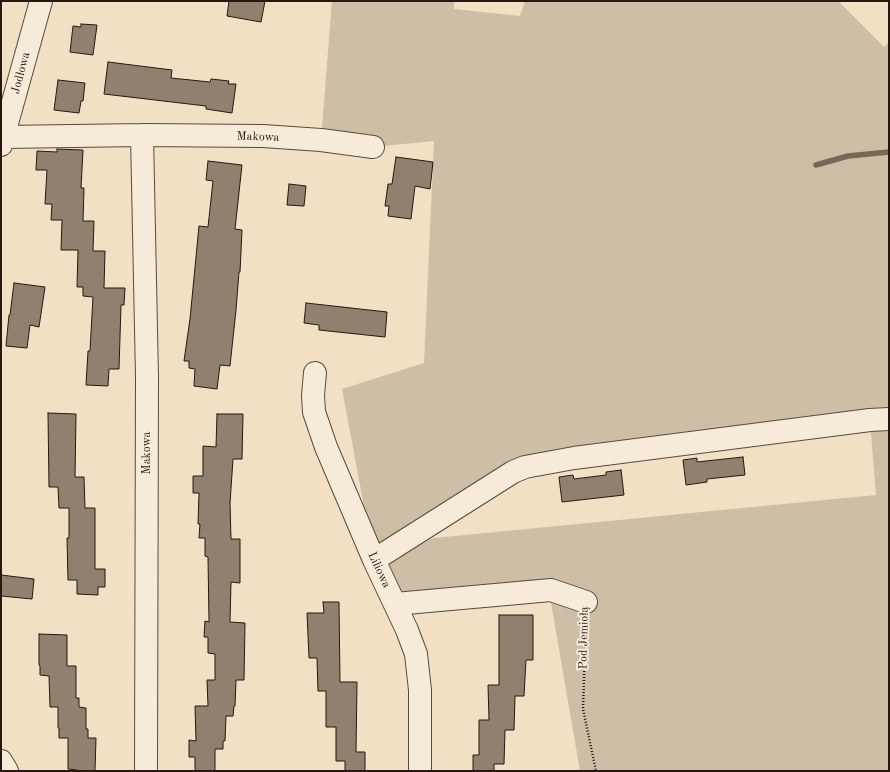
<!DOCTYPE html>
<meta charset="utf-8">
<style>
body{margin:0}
#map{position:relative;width:890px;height:772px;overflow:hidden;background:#f1e0c4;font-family:"Old Standard TT",serif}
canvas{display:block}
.frame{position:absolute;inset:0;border:2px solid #261810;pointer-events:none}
</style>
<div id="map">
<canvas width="890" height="772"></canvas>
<div class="frame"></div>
</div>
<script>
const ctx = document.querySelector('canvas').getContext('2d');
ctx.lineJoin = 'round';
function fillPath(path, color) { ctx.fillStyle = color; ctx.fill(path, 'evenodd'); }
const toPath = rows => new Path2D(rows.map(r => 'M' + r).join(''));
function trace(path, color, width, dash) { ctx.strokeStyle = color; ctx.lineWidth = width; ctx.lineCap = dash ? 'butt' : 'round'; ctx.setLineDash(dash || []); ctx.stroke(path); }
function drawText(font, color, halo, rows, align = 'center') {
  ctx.font = font + ' "Old Standard TT",serif'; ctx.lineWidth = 4; ctx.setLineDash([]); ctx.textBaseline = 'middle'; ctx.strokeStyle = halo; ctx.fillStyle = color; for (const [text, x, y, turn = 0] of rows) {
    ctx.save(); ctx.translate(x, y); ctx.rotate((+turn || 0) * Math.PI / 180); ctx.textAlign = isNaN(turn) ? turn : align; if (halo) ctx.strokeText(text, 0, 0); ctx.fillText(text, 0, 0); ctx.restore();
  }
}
const green = toPath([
 [332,1,454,1,454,9,520,16,525,1,838,1,884,47,889,42,889,771,580,771,550,597,399,612,374,560,342,389,424,363,434,141,373,147,321,140],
 [870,421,876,495,434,538,377,559,525,467]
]);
const stream = toPath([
 [816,165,848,156,889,152]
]);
const building = toPath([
 [229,1,265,1,261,22,227,16,229,1],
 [81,24,97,25,93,55,70,52,73,26,81,27,81,24],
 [108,62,172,70,171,78,210,82,211,79,229,81,228,84,236,84,232,113,206,109,206,106,104,94,108,62],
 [58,80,85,83,83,101,81,101,79,113,54,110,58,80],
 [57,149,83,150,81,188,84,188,83,221,94,221,93,251,105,251,104,288,125,288,124,305,121,305,119,369,109,369,108,386,86,385,88,351,90,351,93,297,83,296,83,287,77,287,78,250,61,250,62,220,51,220,52,204,45,204,47,170,36,170,37,151,57,152,57,149],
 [396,157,433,162,430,189,415,186,411,219,388,216,389,206,385,206,388,184,392,184,396,157],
 [208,161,242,165,235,229,242,230,240,272,239,272,236,310,230,366,220,365,217,389,194,386,195,369,189,368,189,361,184,361,190,319,199,226,208,227,213,181,206,180,208,161],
 [289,184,306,186,304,206,287,205,289,184],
 [14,283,45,287,39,327,30,325,27,348,6,346,9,315,10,315,14,283],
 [306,303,387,312,385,337,319,330,319,325,304,323,306,303],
 [48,413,76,414,75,477,84,477,85,508,95,508,95,569,105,569,105,587,98,587,98,595,77,594,77,580,68,580,67,538,69,538,69,508,59,508,58,487,49,487,48,413],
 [217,414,243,414,242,459,233,459,230,503,231,539,240,539,240,583,231,582,230,622,245,623,244,680,236,680,235,706,234,706,233,716,226,716,225,741,223,741,223,749,215,749,215,771,195,771,195,757,189,757,189,740,196,741,195,706,208,706,207,680,215,680,215,654,208,653,208,637,204,637,205,621,209,622,208,557,205,556,205,538,199,538,200,524,198,524,199,493,193,493,193,476,203,476,203,446,216,447,217,414],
 [743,457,745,475,707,479,707,482,686,485,683,460,697,458,697,462,743,457],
 [621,470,624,495,562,502,559,477,573,475,574,479,606,475,606,472,621,470],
 [1,575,34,579,32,599,1,596,1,575],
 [323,602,339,602,340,682,357,682,356,752,365,752,365,771,345,771,345,761,336,761,336,727,326,727,326,691,318,691,317,658,309,658,307,613,324,613,323,602],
 [499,615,533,615,533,660,526,660,524,696,515,696,514,730,505,730,504,764,494,764,494,771,473,771,473,755,479,755,479,720,489,720,488,685,499,685,499,615],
 [39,634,67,635,67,666,76,666,76,698,79,698,79,707,86,708,86,729,88,729,88,738,96,738,95,771,77,771,77,770,68,769,68,738,59,738,59,728,58,728,58,707,50,707,49,676,40,675,40,666,39,665,39,634]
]);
const path = toPath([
 [586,620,583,709,596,771]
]);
const minor = toPath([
 [142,135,147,377,146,771],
 [3,137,142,135,263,136,321,140,373,147],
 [1,145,41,1],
 [315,373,313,395,314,412,326,447,374,560,407,630,416,654,420,690,420,771],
 [374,560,513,472,525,467,574,458,870,420,889,419],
 [395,604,551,590,586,602],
 [1,761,7,771]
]);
const streetNames = [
 ["Jodłowa",21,73,-75],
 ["Makowa",258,137,2],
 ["Makowa",147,453,-90],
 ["Liliowa",379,570,65],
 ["Pod Jemiołą",584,638,-89]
];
fillPath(green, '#cebea5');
trace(stream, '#766757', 5.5);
fillPath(building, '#90806e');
trace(building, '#261810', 1);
trace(minor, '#594a3d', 24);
trace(path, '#261810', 2.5, [1, 2]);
trace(minor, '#f6ebd9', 22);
drawText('12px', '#261810', '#f6ebd9', streetNames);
</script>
